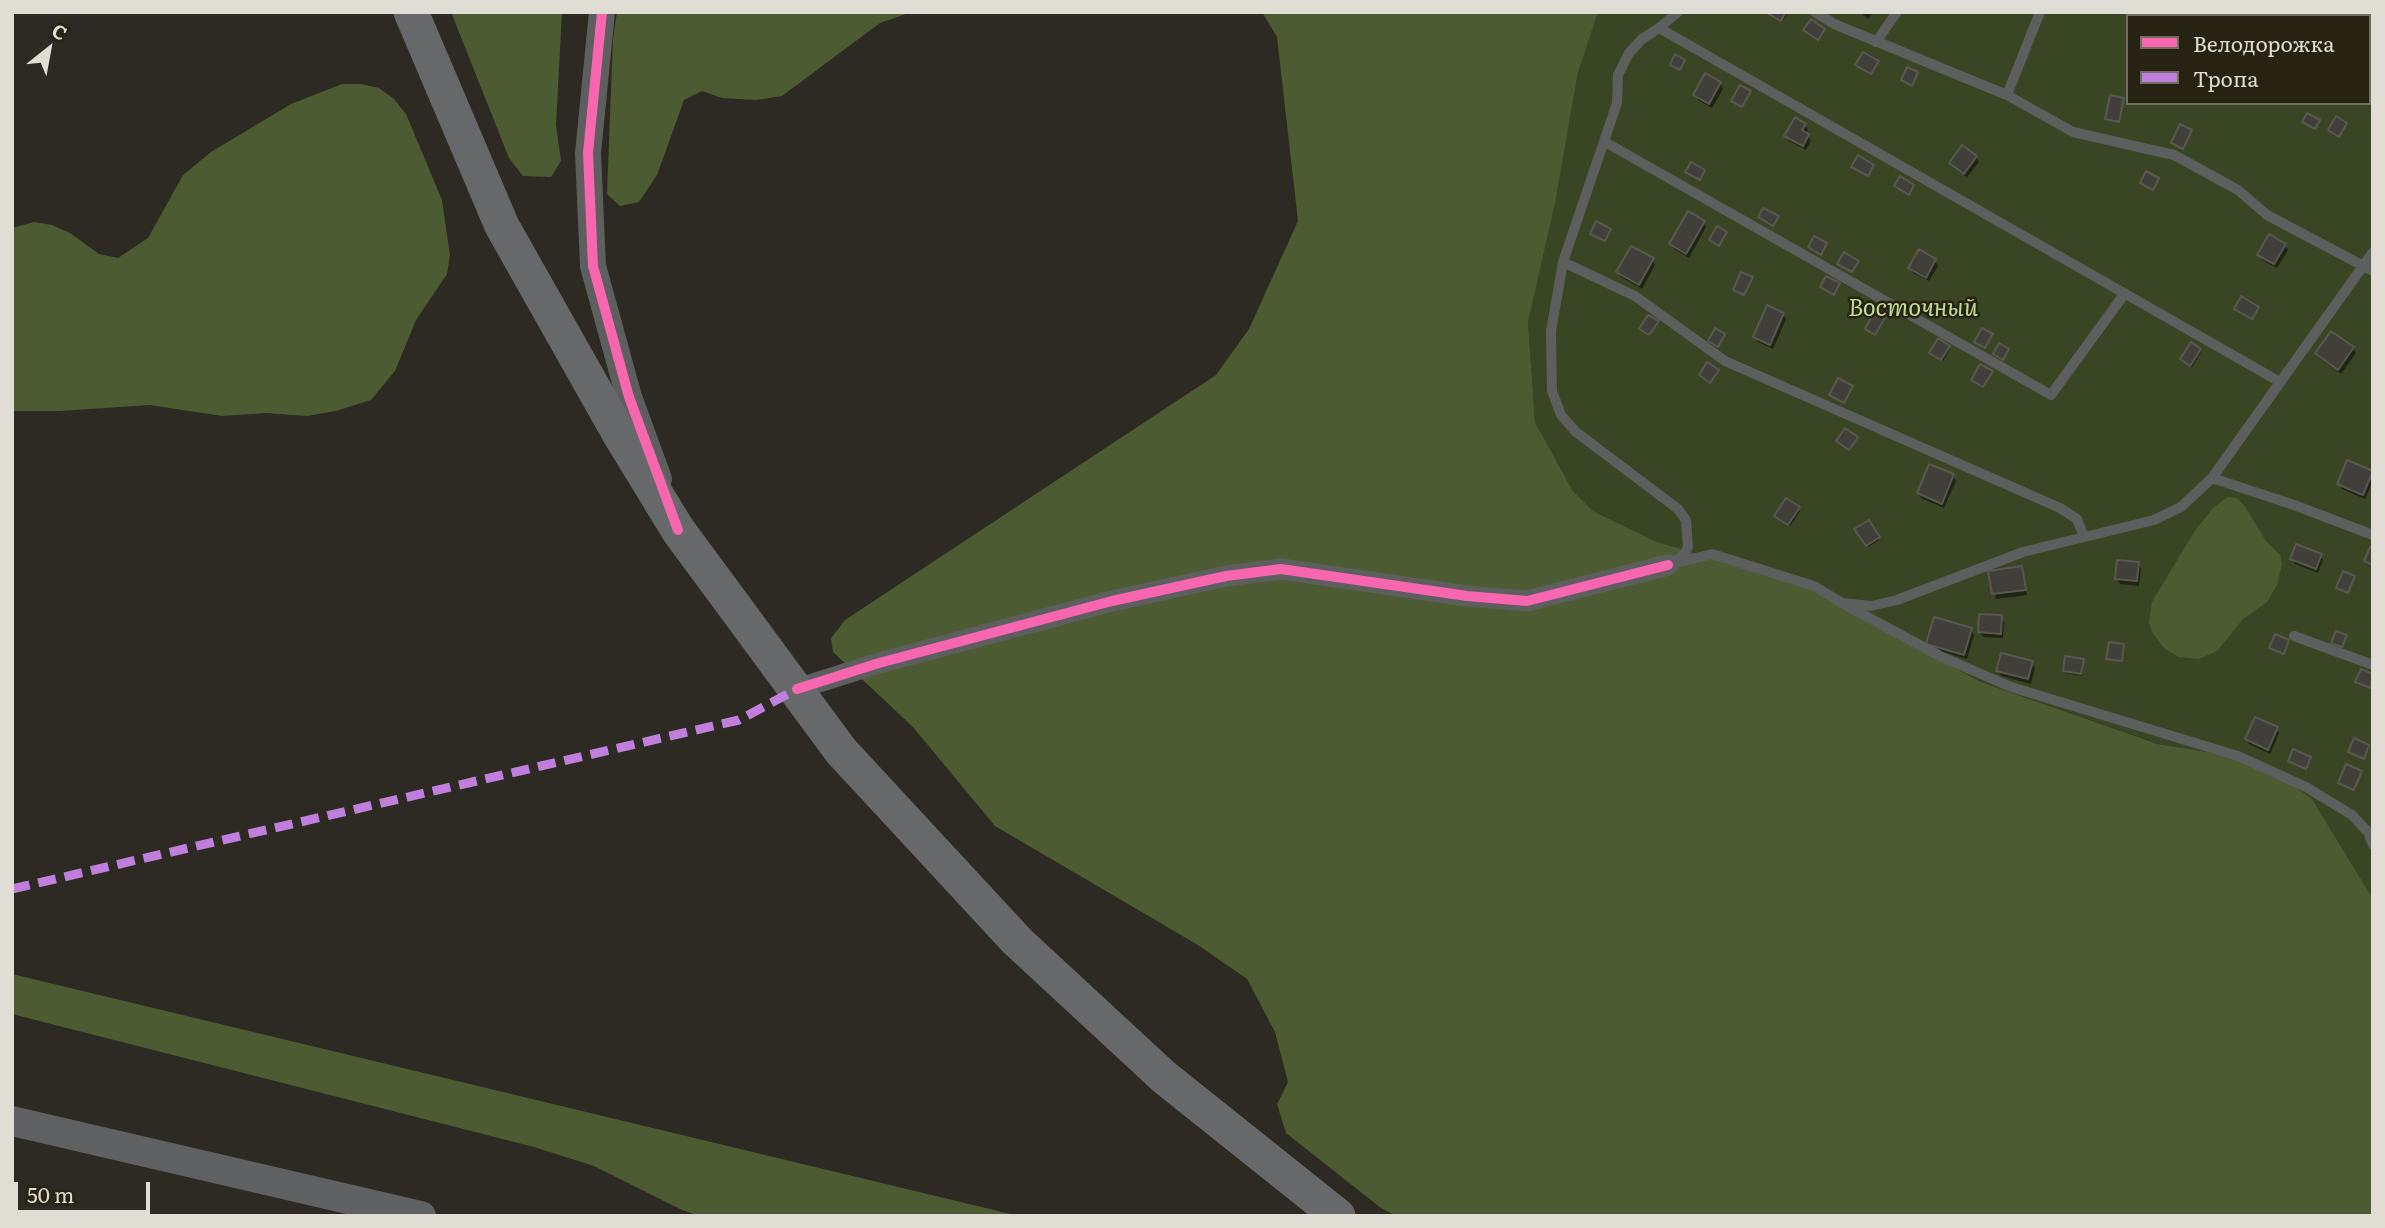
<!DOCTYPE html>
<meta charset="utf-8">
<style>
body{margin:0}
#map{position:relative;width:2385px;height:1228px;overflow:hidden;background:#2c2a22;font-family:Literata,serif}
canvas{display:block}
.frame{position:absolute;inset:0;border:14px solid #e0ded4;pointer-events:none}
.legend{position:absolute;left:2126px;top:14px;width:245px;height:91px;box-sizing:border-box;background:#272313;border:2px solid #716e60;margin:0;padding:9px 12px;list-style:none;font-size:21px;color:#e0ded4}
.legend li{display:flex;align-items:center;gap:14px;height:35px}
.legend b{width:35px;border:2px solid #716e60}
.north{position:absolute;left:14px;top:14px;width:70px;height:70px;-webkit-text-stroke:5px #272313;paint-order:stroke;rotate:31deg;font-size:19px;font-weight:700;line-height:28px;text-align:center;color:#e0ded4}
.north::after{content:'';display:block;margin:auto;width:24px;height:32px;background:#e0ded4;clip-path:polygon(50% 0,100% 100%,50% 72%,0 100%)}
.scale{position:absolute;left:14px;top:1182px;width:136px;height:32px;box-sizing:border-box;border:4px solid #e0ded4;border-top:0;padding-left:9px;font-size:21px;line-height:24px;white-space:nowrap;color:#e0ded4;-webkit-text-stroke:5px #272313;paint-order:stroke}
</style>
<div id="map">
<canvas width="2385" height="1228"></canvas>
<div class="frame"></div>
<ul class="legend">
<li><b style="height:9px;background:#f766af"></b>Велодорожка</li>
<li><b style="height:9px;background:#c07fdc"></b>Тропа</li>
</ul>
<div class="north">С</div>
<div class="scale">50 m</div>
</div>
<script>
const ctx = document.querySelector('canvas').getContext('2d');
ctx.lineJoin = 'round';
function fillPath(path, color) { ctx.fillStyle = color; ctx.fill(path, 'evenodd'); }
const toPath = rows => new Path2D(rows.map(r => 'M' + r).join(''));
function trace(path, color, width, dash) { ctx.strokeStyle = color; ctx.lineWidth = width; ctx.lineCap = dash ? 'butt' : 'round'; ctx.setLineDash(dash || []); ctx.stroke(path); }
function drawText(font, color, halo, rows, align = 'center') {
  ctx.font = font + ' Literata,serif'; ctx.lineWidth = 5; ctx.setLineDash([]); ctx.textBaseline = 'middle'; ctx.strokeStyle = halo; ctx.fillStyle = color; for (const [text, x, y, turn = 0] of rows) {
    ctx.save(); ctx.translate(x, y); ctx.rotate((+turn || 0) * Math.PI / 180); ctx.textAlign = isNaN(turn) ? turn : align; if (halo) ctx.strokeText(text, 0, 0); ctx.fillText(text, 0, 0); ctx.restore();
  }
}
const green = toPath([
 [1598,12,2279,12,2284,16,2128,16,2128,103,2369,103,2369,68,2373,71,2373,899,2312,799,2207,752,2159,744,1981,682,1801,584,1657,542,1593,511,1573,491,1535,422,1528,322,1555,204,1578,73]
]);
const forest = toPath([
 [451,12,562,12,556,125,561,161,551,177,523,176,509,158],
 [617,12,912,12,880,23,782,96,756,100,722,98,702,91,684,100,657,175,639,202,620,206,607,194,613,39],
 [1262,12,1598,12,1578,73,1555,204,1528,322,1535,422,1573,491,1593,511,1657,542,1801,584,1981,682,2158,744,2207,752,2237,759,2287,781,2312,799,2373,899,2373,1216,1396,1216,1381,1208,1286,1133,1277,1104,1288,1082,1275,1032,1247,979,1198,945,995,826,913,727,833,652,831,638,845,620,1216,375,1249,329,1298,221,1277,37],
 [2279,12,2373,12,2373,71,2369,68,2369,16,2284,16],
 [342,84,361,84,379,88,394,99,406,114,442,200,450,255,447,274,416,320,395,371,371,400,336,411,307,416,266,413,222,416,150,405,59,411,12,411,12,228,34,222,52,225,70,233,99,254,118,258,148,238,183,175,211,152,291,104],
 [2227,497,2236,498,2244,505,2266,541,2280,555,2282,564,2277,585,2267,602,2243,619,2217,651,2199,659,2179,657,2164,648,2152,632,2149,622,2152,602,2194,532,2212,509],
 [12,974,1019,1216,700,1216,682,1210,594,1166,534,1147,12,1014]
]);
const shadow = toPath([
 [1765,12,1787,12,1788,13,1782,22],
 [1860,12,1874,12,1868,19],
 [1720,84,1723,89,1712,108,1698,100,1695,95],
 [1805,125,1808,130,1805,134,1811,140,1806,150,1789,141,1786,136],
 [1976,157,1979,162,1967,177,1954,168,1951,163],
 [1704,222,1706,227,1689,258,1674,249,1671,244],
 [2285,245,2288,250,2277,268,2262,260,2259,255],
 [1652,260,1655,265,1642,289,1621,277,1618,272],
 [1935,261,1938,266,1929,281,1913,273,1910,268],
 [1751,278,1745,296,1736,292,1735,290],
 [1887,312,1888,314,1876,335,1868,331],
 [1783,314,1786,319,1773,349,1758,342,1755,337],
 [1949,347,1950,349,1943,361,1931,353],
 [2353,348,2356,353,2341,374,2320,358,2317,353],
 [2200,350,2201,352,2192,367,2183,361,2182,360],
 [2371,472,2373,481,2365,499,2342,489,2339,484],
 [1953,476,1956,481,1944,508,1921,498,1918,493],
 [1787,500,1800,511,1790,526,1777,518],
 [1868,522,1879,540,1868,547,1857,530],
 [2320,555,2323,560,2318,573,2295,564,2292,559],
 [2138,563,2141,568,2139,586,2120,584,2117,579],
 [2022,568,2027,595,1996,599,1990,572],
 [2001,617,2004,622,2003,638,1983,637,1980,632],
 [1971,630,1974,635,1967,659,1930,648,1928,643],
 [2083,661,2082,676,2065,673,2064,671],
 [2032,663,2035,668,2031,684,2001,676,1998,671],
 [2276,728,2279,733,2270,754,2249,744,2247,739],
 [2361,773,2355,791,2340,783]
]);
const building = toPath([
 [1765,12,1786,12,1781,21,1765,12],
 [1811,19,1825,29,1818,40,1803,30,1811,19],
 [1863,52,1879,61,1871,74,1855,65,1863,52],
 [1675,54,1685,60,1680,70,1670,65,1675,54],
 [1907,67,1918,72,1912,86,1901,80,1907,67],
 [1705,73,1721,82,1709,104,1693,95,1705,73],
 [1740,85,1751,91,1742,107,1731,101,1740,85],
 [2110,95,2124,98,2119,122,2105,119,2110,95],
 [2307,113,2320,120,2315,129,2302,122,2307,113],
 [2336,116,2347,123,2339,137,2328,130,2336,116],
 [1795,117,1806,124,1802,130,1809,134,1803,146,1784,136,1795,117],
 [2180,124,2192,130,2183,149,2171,143,2180,124],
 [1962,145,1977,156,1964,174,1949,163,1962,145],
 [1858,155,1874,165,1868,176,1851,167,1858,155],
 [1691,162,1705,170,1700,180,1685,172,1691,162],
 [2146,171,2159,178,2153,190,2140,183,2146,171],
 [1900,176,1914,185,1909,195,1894,186,1900,176],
 [1763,208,1779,216,1773,226,1758,217,1763,208],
 [1688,211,1705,221,1686,254,1669,244,1688,211],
 [1596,221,1611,229,1605,241,1590,234,1596,221],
 [1717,226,1727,232,1719,246,1709,240,1717,226],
 [2269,234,2286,244,2274,264,2257,255,2269,234],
 [1814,236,1827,243,1821,255,1808,247,1814,236],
 [1631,246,1654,258,1639,285,1616,272,1631,246],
 [1919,249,1936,259,1926,278,1908,268,1919,249],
 [1844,252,1859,261,1852,272,1837,264,1844,252],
 [1741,272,1753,277,1744,295,1733,290,1741,272],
 [1826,276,1840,283,1834,295,1820,287,1826,276],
 [2241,296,2259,307,2252,319,2234,309,2241,296],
 [1767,305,1784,313,1770,345,1753,337,1767,305],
 [1878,305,1889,311,1875,335,1865,329,1878,305],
 [1648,315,1659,321,1649,335,1639,329,1648,315],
 [1715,328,1725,334,1718,347,1708,341,1715,328],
 [1982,328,1993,334,1985,348,1974,342,1982,328],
 [2331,331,2354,347,2338,370,2315,353,2331,331],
 [1938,338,1950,346,1941,360,1929,353,1938,338],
 [2191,342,2201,349,2190,366,2180,359,2191,342],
 [1999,343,2009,349,2003,360,1993,354,1999,343],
 [1707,362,1719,370,1710,383,1699,375,1707,362],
 [1980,364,1993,371,1983,387,1971,380,1980,364],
 [1838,378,1853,386,1844,403,1829,395,1838,378],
 [1845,428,1858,437,1849,450,1836,441,1845,428],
 [2347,460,2373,471,2363,495,2337,484,2347,460],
 [1929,464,1954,474,1942,504,1917,493,1929,464],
 [1786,498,1800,507,1788,525,1774,516,1786,498],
 [1869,520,1880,537,1866,546,1854,529,1869,520],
 [2296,544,2322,554,2316,569,2290,559,2296,544],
 [2370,547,2373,548,2373,565,2364,561,2370,547],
 [2117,560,2139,562,2137,581,2115,579,2117,560],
 [2022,566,2026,590,1992,594,1988,571,2022,566],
 [2343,571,2355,576,2348,593,2336,588,2343,571],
 [1979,614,2002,615,2001,634,1978,632,1979,614],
 [1934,617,1972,628,1964,655,1926,644,1934,617],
 [2336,631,2347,635,2342,647,2331,643,2336,631],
 [2275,634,2289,640,2284,654,2269,648,2275,634],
 [2109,642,2124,644,2122,661,2106,659,2109,642],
 [2001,653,2033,661,2028,679,1996,671,2001,653],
 [2065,656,2084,659,2081,674,2063,671,2065,656],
 [2361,669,2373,674,2371,688,2355,682,2361,669],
 [2255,717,2278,727,2268,750,2245,739,2255,717],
 [2354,738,2369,745,2364,759,2348,752,2354,738],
 [2293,749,2311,757,2306,769,2288,761,2293,749],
 [2346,764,2362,771,2354,790,2338,783,2346,764]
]);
const service = toPath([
 [1815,12,1834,24,2007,95,2073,132,2174,155,2238,190,2267,215,2373,271],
 [1659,28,2280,382],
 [1876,42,1897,12],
 [2369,88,2373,90],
 [2007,95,2040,12],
 [1605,142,2051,395,2125,293],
 [1563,262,1635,296,1725,361,2060,508,2077,519,2084,537],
 [2212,478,2294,505,2373,535],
 [1676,561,1685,553,1688,547,1686,520,1678,509,1576,432,1561,415,1552,391,1551,331,1563,262,1617,103,1618,75,1629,53,1642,39,1659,28,1678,12],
 [1668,565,1712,554,1814,586,1842,603,1871,606,1897,600,2023,552,2154,520,2181,507,2212,478,2373,252],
 [1847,606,1942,657,2011,687,2238,756,2306,787,2352,815,2368,832,2373,845],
 [2294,636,2373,665]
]);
const minor = toPath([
 [797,689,879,663,1112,601,1226,576,1281,569,1467,596,1527,601,1668,565]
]);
const tertiary = toPath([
 [602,12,588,153,593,266,629,397,659,479]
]);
const secondary = toPath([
 [12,1121,421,1216]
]);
const primary = toPath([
 [411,12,502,226,620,435,678,530,841,751,1017,941,1164,1077,1338,1216]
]);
const quiet = toPath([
 [12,889,739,720,797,689]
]);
const cycleway = toPath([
 [602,12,588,153,593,266,629,397,678,530],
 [797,689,879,663,1112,601,1226,576,1281,569,1467,596,1527,601,1668,565]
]);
const parkNames = [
 ["Восточный",1913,309]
];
fillPath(green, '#3a4623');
fillPath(forest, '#4d5b32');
fillPath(shadow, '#0007');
fillPath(building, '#413f39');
trace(building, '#595750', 2);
trace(service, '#5d5e5e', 10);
trace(minor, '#5d5e5e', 21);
trace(tertiary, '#5d5e5e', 26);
trace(secondary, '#5f6162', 30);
trace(primary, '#666869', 35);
trace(quiet, '#c07fdc', 9, [18, 9]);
trace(cycleway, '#f766af', 10);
drawText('italic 24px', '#c0dc92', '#272313', parkNames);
</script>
